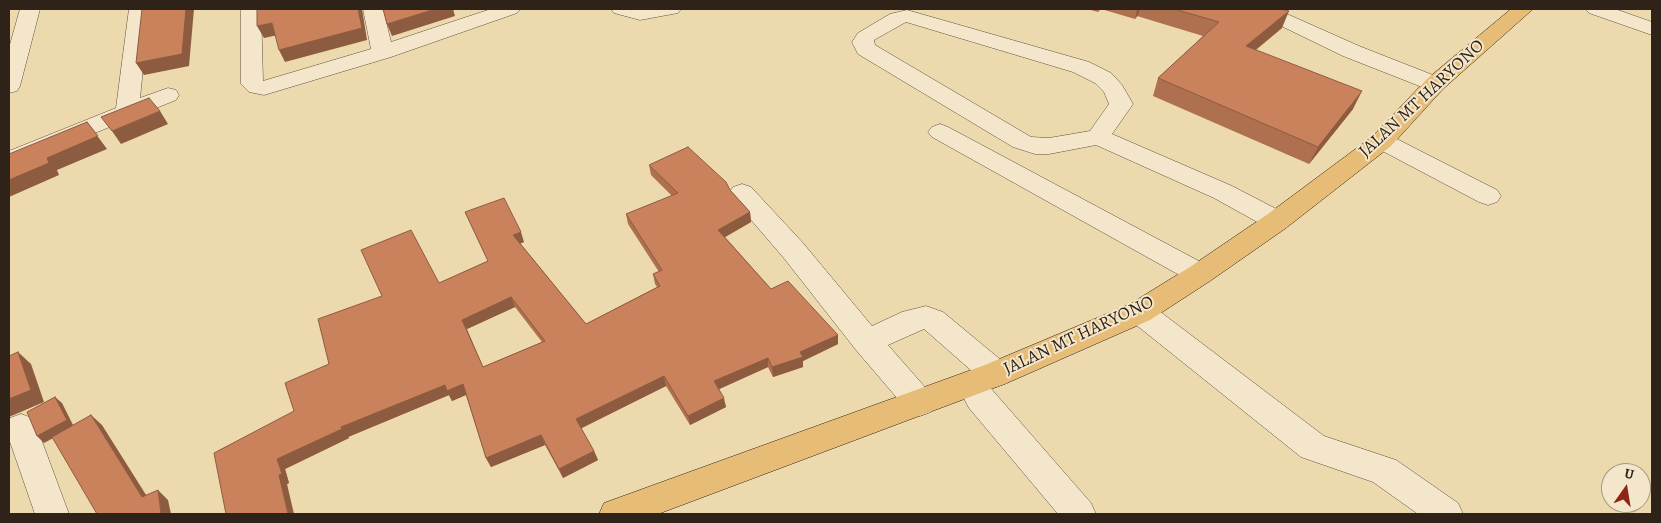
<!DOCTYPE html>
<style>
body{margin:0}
#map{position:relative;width:1661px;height:523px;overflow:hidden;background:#ecd9ad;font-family:Alegreya,serif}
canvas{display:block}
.frame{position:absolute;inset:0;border:10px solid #2f2218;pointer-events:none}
.north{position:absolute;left:1601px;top:463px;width:50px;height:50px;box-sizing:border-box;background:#f3e6ca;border:1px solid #a59883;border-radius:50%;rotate:13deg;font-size:14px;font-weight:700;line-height:20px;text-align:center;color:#2f2218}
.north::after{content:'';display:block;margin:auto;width:18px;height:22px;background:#8f2418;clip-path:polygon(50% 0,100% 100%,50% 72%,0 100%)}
</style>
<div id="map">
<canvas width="1661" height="523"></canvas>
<div class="frame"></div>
<div class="north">U</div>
</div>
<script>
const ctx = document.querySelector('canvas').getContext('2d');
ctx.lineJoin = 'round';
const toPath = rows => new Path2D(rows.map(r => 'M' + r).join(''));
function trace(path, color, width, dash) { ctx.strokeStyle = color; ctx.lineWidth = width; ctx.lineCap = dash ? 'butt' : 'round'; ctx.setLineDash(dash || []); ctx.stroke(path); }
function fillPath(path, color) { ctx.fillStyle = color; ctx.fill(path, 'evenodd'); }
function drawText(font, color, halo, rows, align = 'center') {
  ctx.font = font + ' Alegreya,serif'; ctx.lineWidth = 4; ctx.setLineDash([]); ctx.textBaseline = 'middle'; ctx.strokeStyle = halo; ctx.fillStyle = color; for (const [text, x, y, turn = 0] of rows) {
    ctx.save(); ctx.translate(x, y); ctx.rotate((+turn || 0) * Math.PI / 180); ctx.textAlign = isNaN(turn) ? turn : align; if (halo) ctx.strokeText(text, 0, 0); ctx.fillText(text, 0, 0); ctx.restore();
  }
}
const minor = toPath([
 [20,9,40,9,20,86,17,91,9,93,9,48,20,9],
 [129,9,149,9,140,98,168,88,176,90,179,95,176,100,9,168,9,151,116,108,129,9],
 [241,9,261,9,263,81,371,49,363,9,383,9,391,42,491,9,520,9,517,13,391,57,264,95,249,92,241,84,241,9],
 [611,9,681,9,678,13,640,20,614,13,611,9],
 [1238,9,1270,9,1287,14,1359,46,1443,79,1446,84,1443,89,1435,91,1427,89,1343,56,1273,22,1241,13,1238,9],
 [1586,9,1615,9,1652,22,1652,35,1589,13,1586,9],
 [907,10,1089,62,1111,73,1122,85,1133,104,1112,134,1232,186,1286,214,1290,221,1286,228,1277,230,1268,228,1214,198,1096,145,1049,154,1035,154,1013,147,858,54,852,42,858,33,890,14,907,10],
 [906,22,1073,72,1095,83,1104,92,1109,104,1090,131,1049,138,1031,137,875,45,874,40,906,22],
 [940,124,948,127,1210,267,1214,274,1210,281,1200,284,1190,281,932,137,928,132,932,127,940,124],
 [1382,133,1391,136,1497,190,1501,196,1497,202,1488,205,1479,202,1373,146,1370,141,1373,136,1382,133],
 [742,184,751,187,803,243,872,326,902,312,926,306,943,312,1007,365,1011,374,1007,383,996,387,987,384,1091,503,1096,514,1058,514,969,408,956,384,960,375,973,372,924,329,888,345,931,394,936,403,931,412,920,416,909,412,856,350,783,257,733,199,729,193,733,187,742,184],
 [1140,301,1150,304,1324,436,1396,460,1458,503,1463,514,1418,514,1373,482,1301,457,1130,320,1126,312,1130,304,1140,301],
 [21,414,32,418,37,428,69,514,35,514,9,439,10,418,21,414]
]);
const major = toPath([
 [1511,9,1533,9,1443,89,1391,146,1286,228,1210,281,1150,320,1007,383,658,514,599,514,604,503,985,365,1130,304,1190,267,1268,214,1373,136,1427,79,1511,9]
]);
const wall = toPath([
 [1087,9,1284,9,1282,28,1256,50,1353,109,1309,164,1153,96,1158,78,1203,36,1137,16,1138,15,1135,19,1101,9,1098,12],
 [649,165,730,190,750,212,751,222,725,237,771,289,838,344,803,361,803,367,773,377,768,367,719,389,726,407,690,425,666,386,581,428,594,451,598,460,563,478,545,445,491,467,486,458,466,395,452,401,449,395,348,437,349,438,285,469,289,483,226,514,294,411,329,364,439,283,488,261,465,212,524,242,520,243,586,324,657,287,655,284,653,274,659,272,628,224,626,214,672,196,651,175],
 [515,307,542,342,483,367,467,329]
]);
const shadedWall = toPath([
 [186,9,194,9,189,66,144,75,136,63],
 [358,9,362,9,367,40,285,62,279,50],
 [435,9,453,9,455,16,392,36,387,24],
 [1137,9,1140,9,1138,15,1135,19],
 [1289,11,1282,28,1239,63,1246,46],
 [272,23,278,35,264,38,257,26],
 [1362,91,1353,109,1309,164,1318,147],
 [160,111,168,124,121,144,112,131],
 [87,122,107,149,57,170,59,175,9,197,9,180,47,158],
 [750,212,751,222,720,240,718,230],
 [521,232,524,242,517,245,513,235],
 [511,297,515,307,467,329,462,320],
 [838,335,838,344,803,361,803,367,773,377,772,367,800,352],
 [18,352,31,364,44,402,9,417,9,399],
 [768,358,768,367,715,391,714,381],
 [664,376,666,386,580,429,576,419],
 [463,384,468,394,452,401,449,395,348,437,349,438,285,469,289,483,287,484,294,514,288,514,279,475,277,459,341,427,445,385],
 [55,397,62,403,74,427,44,443,37,436],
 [724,398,726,407,690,425,688,416],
 [91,415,102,425,153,506,142,497],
 [541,435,545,445,491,467,486,458],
 [594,451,598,460,563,478,559,469],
 [158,490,168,500,171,514,161,514]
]);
const building = toPath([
 [142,9,186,9,182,54,136,63,142,9],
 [257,9,358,9,362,28,279,50,272,23,257,26,257,9],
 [383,9,435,9,387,24,383,9],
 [1174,9,1281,9,1289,11,1246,46,1362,91,1318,147,1158,78,1219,22,1174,9],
 [149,98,160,111,112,131,101,117,149,98],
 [87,122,98,136,47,158,49,163,9,180,9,154,87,122],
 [688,147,726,182,730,190,750,212,718,230,771,289,788,281,838,335,800,352,803,357,772,367,768,358,714,381,724,398,688,416,664,376,576,419,594,451,559,469,541,435,486,458,463,384,447,391,445,385,341,427,342,429,277,459,282,474,279,475,288,514,226,514,214,453,294,411,285,383,329,364,318,319,382,296,361,250,411,230,439,283,488,261,465,212,504,198,521,232,513,235,586,324,660,286,653,274,662,270,626,214,678,193,649,165,688,147],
 [511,297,545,341,483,367,462,320,511,297],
 [18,352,31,390,9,399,9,356,18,352],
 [55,397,67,420,37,436,27,412,55,397],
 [91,415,142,497,158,490,161,514,97,514,52,437,91,415]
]);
const streetNames = [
 ["JALAN MT HARYONO",1422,99,-43],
 ["JALAN MT HARYONO",1079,336,-25]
];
trace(minor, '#5e503d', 1);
trace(major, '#2f2218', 1);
fillPath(minor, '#f3e6ca');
fillPath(major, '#e6bc76');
fillPath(wall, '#ae704f');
fillPath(shadedWall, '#8d5b40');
fillPath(building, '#ca825c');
trace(building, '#8d5b40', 1);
drawText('18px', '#2f2218', '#f3e6ca', streetNames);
</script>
